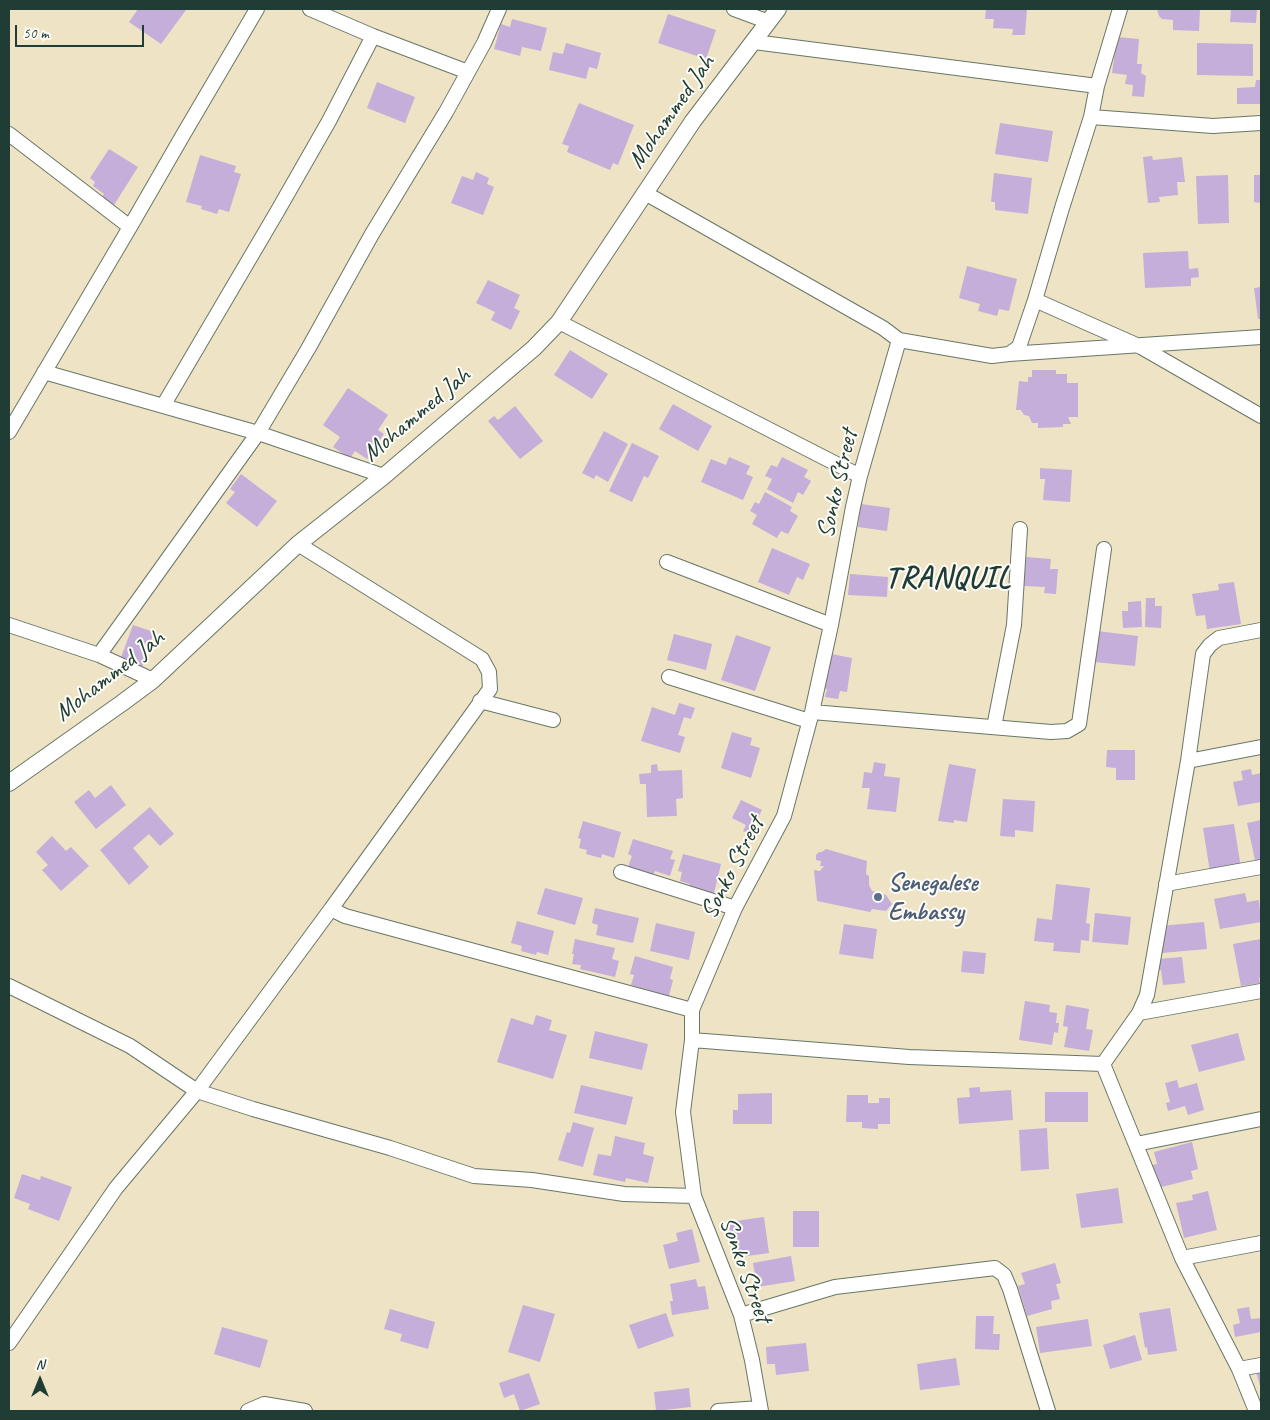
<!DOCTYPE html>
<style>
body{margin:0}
#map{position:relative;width:1270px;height:1420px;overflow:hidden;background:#eee3c4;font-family:Caveat,sans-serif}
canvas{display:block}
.frame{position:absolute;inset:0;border:10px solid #1f3d34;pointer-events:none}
.north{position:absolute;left:15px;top:1355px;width:50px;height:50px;-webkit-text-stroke:4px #fdfcf7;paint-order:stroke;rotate:0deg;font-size:14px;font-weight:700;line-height:20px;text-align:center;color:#1f3d34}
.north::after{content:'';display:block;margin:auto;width:18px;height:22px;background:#1f3d34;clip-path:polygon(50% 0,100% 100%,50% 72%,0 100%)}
.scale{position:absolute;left:15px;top:25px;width:129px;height:22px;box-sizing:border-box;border:2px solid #1f3d34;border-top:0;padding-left:6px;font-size:15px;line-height:18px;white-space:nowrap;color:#1f3d34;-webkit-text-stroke:4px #fdfcf7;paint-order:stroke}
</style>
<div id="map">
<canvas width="1270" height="1420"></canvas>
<div class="frame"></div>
<div class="north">N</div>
<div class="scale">50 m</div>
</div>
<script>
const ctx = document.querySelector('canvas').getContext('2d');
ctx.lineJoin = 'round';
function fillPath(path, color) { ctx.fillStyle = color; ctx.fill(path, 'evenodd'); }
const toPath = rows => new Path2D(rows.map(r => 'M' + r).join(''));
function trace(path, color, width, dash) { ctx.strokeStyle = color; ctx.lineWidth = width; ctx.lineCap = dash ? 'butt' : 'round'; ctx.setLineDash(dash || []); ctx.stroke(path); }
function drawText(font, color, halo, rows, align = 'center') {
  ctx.font = font + ' Caveat,sans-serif'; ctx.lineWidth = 4; ctx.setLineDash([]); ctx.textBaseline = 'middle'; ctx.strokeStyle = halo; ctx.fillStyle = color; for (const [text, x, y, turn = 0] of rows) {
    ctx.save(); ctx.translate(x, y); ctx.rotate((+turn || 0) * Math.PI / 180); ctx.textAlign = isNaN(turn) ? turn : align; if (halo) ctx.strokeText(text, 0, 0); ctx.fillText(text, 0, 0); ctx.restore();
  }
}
const building = toPath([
 [138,9,183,9,186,10,161,44,129,22],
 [986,9,1027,9,1025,35,1012,35,1013,29,993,28,994,19,985,19],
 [1157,9,1200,9,1199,31,1173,30,1173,20,1162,19,1159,16],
 [1231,9,1257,9,1256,23,1230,22],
 [668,14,716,30,706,59,658,43],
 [512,19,547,28,541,51,522,47,520,56,494,49,501,24,510,27],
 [1117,37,1139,39,1137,64,1142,64,1141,73,1146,76,1144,97,1132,96,1133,85,1125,84,1127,75,1112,73],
 [566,43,601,53,597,69,589,67,586,79,549,70,553,52,563,54],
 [1197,43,1253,44,1253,76,1197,75],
 [1256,80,1261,80,1261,104,1237,104,1237,88,1255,87],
 [377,82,415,97,405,123,367,108],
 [579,103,634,125,618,165,613,163,610,170,567,152,569,146,562,144],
 [1000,123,1053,131,1048,162,995,154],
 [109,149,138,167,114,205,102,197,104,194,93,186,95,182,90,178],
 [200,155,236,166,234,172,241,174,229,212,219,209,217,214,201,209,202,206,186,202],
 [1152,156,1153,160,1182,157,1185,182,1177,182,1178,195,1159,197,1160,202,1148,203,1143,157],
 [476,172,489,178,487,184,494,187,483,215,451,203,462,176,473,180],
 [994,173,1032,178,1028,214,995,210,995,202,991,202],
 [1228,175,1229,223,1198,224,1196,176],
 [1254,175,1261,175,1261,203,1254,202],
 [1188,251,1189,269,1198,268,1199,277,1191,278,1191,286,1145,288,1143,253],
 [967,266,1017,279,1009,311,999,309,997,316,978,311,980,304,959,298],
 [488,280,520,295,514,308,520,311,511,330,491,320,495,312,476,303],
 [1261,287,1261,319,1258,319,1254,288],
 [570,350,608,374,592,399,554,375],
 [1032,370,1056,370,1056,374,1067,374,1067,383,1078,383,1078,417,1068,417,1071,424,1063,424,1063,427,1038,428,1038,423,1032,423,1029,416,1024,415,1021,410,1016,410,1019,381,1028,382,1028,377,1032,377],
 [348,388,388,415,378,430,384,434,367,459,355,451,350,458,333,447,340,437,323,425],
 [673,404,712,426,698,451,659,429],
 [515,406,543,441,520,459,488,421,494,416,498,420],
 [604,431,628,444,608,482,596,475,594,479,582,473],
 [632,443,659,456,648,478,644,476,632,502,609,491],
 [729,457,750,466,746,474,753,477,743,500,701,482,711,459,726,465],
 [782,457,808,470,804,477,811,481,803,495,798,492,793,503,767,489,772,479,765,476,771,465,777,467],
 [1040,468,1072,470,1070,502,1043,500,1045,479,1040,479],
 [241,474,277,501,257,527,226,503,235,492,230,489],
 [765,492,792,507,790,511,798,516,788,534,781,531,777,538,752,524,757,515,750,511,755,502,759,504],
 [861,504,890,508,887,531,858,527],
 [772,548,810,564,803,580,797,577,789,595,758,582],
 [1026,557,1051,559,1050,569,1058,569,1056,594,1044,593,1045,587,1024,586],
 [850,574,888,577,887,597,848,595],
 [1234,582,1241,624,1207,629,1205,615,1196,616,1192,594,1219,590,1218,584],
 [1146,598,1155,598,1155,606,1162,606,1161,628,1145,627],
 [1141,601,1142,627,1123,628,1122,611,1128,611,1128,602],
 [133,625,154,632,142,668,120,660],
 [1097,631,1138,636,1135,666,1094,662],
 [674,634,712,644,706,670,667,660],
 [736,635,771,647,755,691,721,680],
 [826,653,852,658,847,692,840,691,838,699,825,697,827,689,820,688],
 [679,703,695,708,691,719,684,717,678,735,685,737,680,753,641,741,652,707,675,715],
 [732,732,752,738,750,745,760,748,751,778,721,768],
 [1107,750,1135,750,1135,780,1116,780,1116,768,1106,767],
 [874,762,886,764,884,776,900,778,896,812,867,809,870,788,862,788,864,772,872,773],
 [657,764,658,771,682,770,683,798,676,799,677,816,647,817,646,784,640,784,639,774,651,773,651,765],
 [949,764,976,769,967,822,954,820,954,823,938,821],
 [1251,769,1252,775,1261,773,1261,802,1238,806,1233,782,1243,780,1241,771],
 [111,785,126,805,96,829,74,802,89,790,95,798],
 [1003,799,1035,801,1033,832,1015,830,1015,837,1000,836],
 [741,800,762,810,750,834,743,831,746,825,732,818],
 [150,807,174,834,160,846,149,834,133,848,149,867,129,885,100,850],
 [1261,820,1261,864,1256,865,1247,823],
 [583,821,621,832,614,858,602,854,601,858,586,854,587,850,579,848,581,839,578,838],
 [1234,824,1241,868,1210,872,1203,828],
 [52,836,66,851,71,847,89,866,61,891,42,870,48,865,36,852],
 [633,839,673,851,670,859,675,860,670,876,655,871,653,875,628,867,632,856,628,854],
 [826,849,867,861,866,874,869,876,869,885,872,891,886,895,892,904,886,911,872,909,870,912,817,901,814,870,820,871,824,866,820,866,821,861,816,860,816,855,819,852,822,852],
 [683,854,721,864,714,893,689,887,690,884,680,881,682,872,678,871],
 [1056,884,1090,888,1086,923,1090,924,1089,941,1081,940,1080,953,1053,951,1054,943,1034,941,1037,918,1052,920],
 [545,888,583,898,575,925,537,914],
 [1245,893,1247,902,1259,900,1261,922,1220,929,1214,899],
 [595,908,639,918,633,943,596,935,598,925,592,923],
 [1095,913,1131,917,1128,945,1092,942],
 [517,921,554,931,548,955,537,952,536,955,521,951,522,946,511,943],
 [1204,922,1207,949,1162,953,1160,926],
 [656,923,695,932,689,960,650,951],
 [844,924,877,929,873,959,839,954],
 [575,939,615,948,612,959,619,961,615,977,580,969,581,965,572,964,574,954,572,954],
 [1261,939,1261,977,1259,978,1260,983,1241,986,1233,944],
 [963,951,986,953,984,974,961,972],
 [635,956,673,967,670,979,673,980,669,996,631,985,634,975,630,974],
 [1182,957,1185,983,1163,985,1161,970,1158,971,1157,959],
 [1025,1001,1050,1005,1049,1012,1057,1013,1056,1023,1059,1023,1058,1033,1054,1032,1052,1045,1019,1040],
 [1066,1005,1089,1009,1086,1029,1093,1030,1089,1051,1064,1047,1068,1027,1063,1026],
 [536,1015,552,1020,549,1030,567,1035,553,1079,497,1062,511,1018,533,1025],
 [595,1031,648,1044,642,1070,589,1058],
 [1238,1033,1245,1060,1199,1072,1191,1045],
 [1177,1080,1179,1088,1197,1083,1204,1110,1188,1115,1185,1106,1168,1111,1166,1103,1170,1102,1165,1083],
 [581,1085,633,1097,626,1125,574,1113],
 [980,1087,980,1092,1011,1090,1013,1120,959,1124,957,1098,970,1097,969,1088],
 [1045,1092,1088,1092,1088,1122,1045,1122],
 [772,1093,772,1124,733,1124,733,1110,738,1110,738,1094],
 [847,1095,868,1095,868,1103,879,1103,879,1098,890,1098,890,1124,878,1124,878,1129,862,1128,862,1122,846,1122],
 [573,1122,594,1128,583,1167,558,1160,567,1132,570,1133],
 [1047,1128,1049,1169,1021,1171,1019,1130],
 [615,1136,645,1143,643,1154,654,1157,648,1183,626,1178,625,1182,593,1175,598,1154,611,1156],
 [1192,1142,1198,1169,1191,1171,1193,1179,1158,1188,1152,1165,1157,1164,1154,1152],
 [22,1174,40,1180,41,1176,72,1187,59,1221,28,1209,30,1204,14,1198],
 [1118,1188,1123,1223,1081,1228,1076,1194],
 [1208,1191,1217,1230,1184,1238,1176,1203,1193,1200,1192,1195],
 [793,1211,819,1211,819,1247,793,1247],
 [764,1217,769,1253,734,1258,728,1222],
 [692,1229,700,1262,669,1269,663,1245,678,1241,676,1233],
 [791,1256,795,1281,757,1287,753,1263],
 [1055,1263,1061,1283,1056,1284,1060,1299,1051,1301,1052,1309,1027,1316,1018,1286,1025,1284,1021,1273],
 [696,1279,698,1287,705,1286,709,1309,672,1315,670,1301,673,1301,670,1284],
 [523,1305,555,1314,540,1362,508,1352],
 [1249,1307,1251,1319,1261,1318,1261,1332,1235,1337,1233,1325,1240,1323,1237,1309],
 [1170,1308,1177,1351,1148,1355,1147,1347,1145,1348,1139,1313],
 [390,1309,435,1322,428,1349,400,1341,402,1334,384,1329],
 [666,1313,674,1336,638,1349,629,1325],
 [976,1316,994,1316,993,1334,1000,1334,999,1350,975,1349],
 [1088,1319,1092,1346,1040,1353,1036,1327],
 [222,1327,268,1340,260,1368,214,1354],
 [1135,1335,1142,1360,1110,1369,1103,1345],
 [806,1343,809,1371,776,1375,775,1364,767,1364,766,1347],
 [956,1358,960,1385,920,1390,917,1364],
 [1261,1371,1261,1389,1256,1372],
 [529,1373,540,1404,520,1411,514,1394,504,1398,499,1383],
 [689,1388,691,1407,656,1411,654,1392]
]);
const minor = toPath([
 [310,9,373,36,468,72],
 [734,9,769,22],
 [754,42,1097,86],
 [1091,117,1213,126,1261,123],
 [9,134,130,227],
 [645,193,883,328,899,340,992,356,1009,354,1019,347,1035,300,1062,208,1091,117,1097,86,1120,9],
 [1035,300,1141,347,1261,416],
 [559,322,860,476],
 [1009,354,1261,337],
 [44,372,258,433,384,476],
 [163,406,277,212,329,121,373,36],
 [9,432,130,227,183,135,257,9],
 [298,544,482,659,489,672,490,689,331,909,345,916,692,1010],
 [667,562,831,625],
 [9,625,99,655,153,680],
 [99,655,258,433,308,349,372,234,446,112,484,43,499,9],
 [669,677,809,721],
 [480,701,553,720],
 [812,712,1051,732,1067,731,1079,724,1104,549],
 [994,727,1014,625,1020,529],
 [1188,761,1261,747],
 [621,872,735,908],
 [1166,884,1261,867],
 [9,986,130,1046,197,1091,253,1109,390,1148,474,1176,532,1180,624,1194,694,1196],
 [1139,1013,1261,991],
 [692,1040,909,1057,1103,1064],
 [1136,1144,1261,1119],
 [1182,1258,1261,1243],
 [741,1315,835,1287,995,1268,1004,1275,1010,1289,1048,1411],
 [9,1343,116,1188,197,1091,331,909],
 [1239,1369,1261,1365],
 [248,1411,264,1404,305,1411],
 [718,1411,760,1408],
 [761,1411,752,1360,741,1315,694,1196,683,1112,692,1040,692,1010,735,908,784,816,812,712,831,625,853,507,860,476,899,340],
 [1256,1411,1239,1369,1182,1258,1103,1064,1139,1013,1147,995,1188,761,1203,654,1210,645,1219,638,1261,630]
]);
const tertiary = toPath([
 [9,783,122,703,153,680,298,544,384,476,534,348,559,322,693,121,778,9]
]);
const markers = [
 [878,897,5,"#5c6f8a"]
];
const streetNames = [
 ["Mohammed Jah",672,112,-55],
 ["Mohammed Jah",417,415,-40],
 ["Sonko Street",838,484,-77],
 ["Mohammed Jah",110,676,-38],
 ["Sonko Street",733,868,-63],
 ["Sonko Street",745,1270,70]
];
const serviceNames = [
 ["Senegalese",888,883],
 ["Embassy",888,912]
];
const districtNames = [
 ["TRANQUIL",948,579]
];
fillPath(building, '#c5aed9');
trace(minor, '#677766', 16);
trace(tertiary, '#677766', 18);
trace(minor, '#fff', 14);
trace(tertiary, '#fff', 16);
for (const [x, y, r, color] of markers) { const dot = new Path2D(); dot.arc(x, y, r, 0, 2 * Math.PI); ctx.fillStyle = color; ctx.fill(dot); trace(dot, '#fdfcf7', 2); }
drawText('25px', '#1f3d34', '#fdfcf7', streetNames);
drawText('bold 25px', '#4e5e75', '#fdfcf7', serviceNames, 'left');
ctx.letterSpacing = '1px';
drawText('bold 30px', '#1f3d34', '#fdfcf7', districtNames);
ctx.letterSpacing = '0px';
</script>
